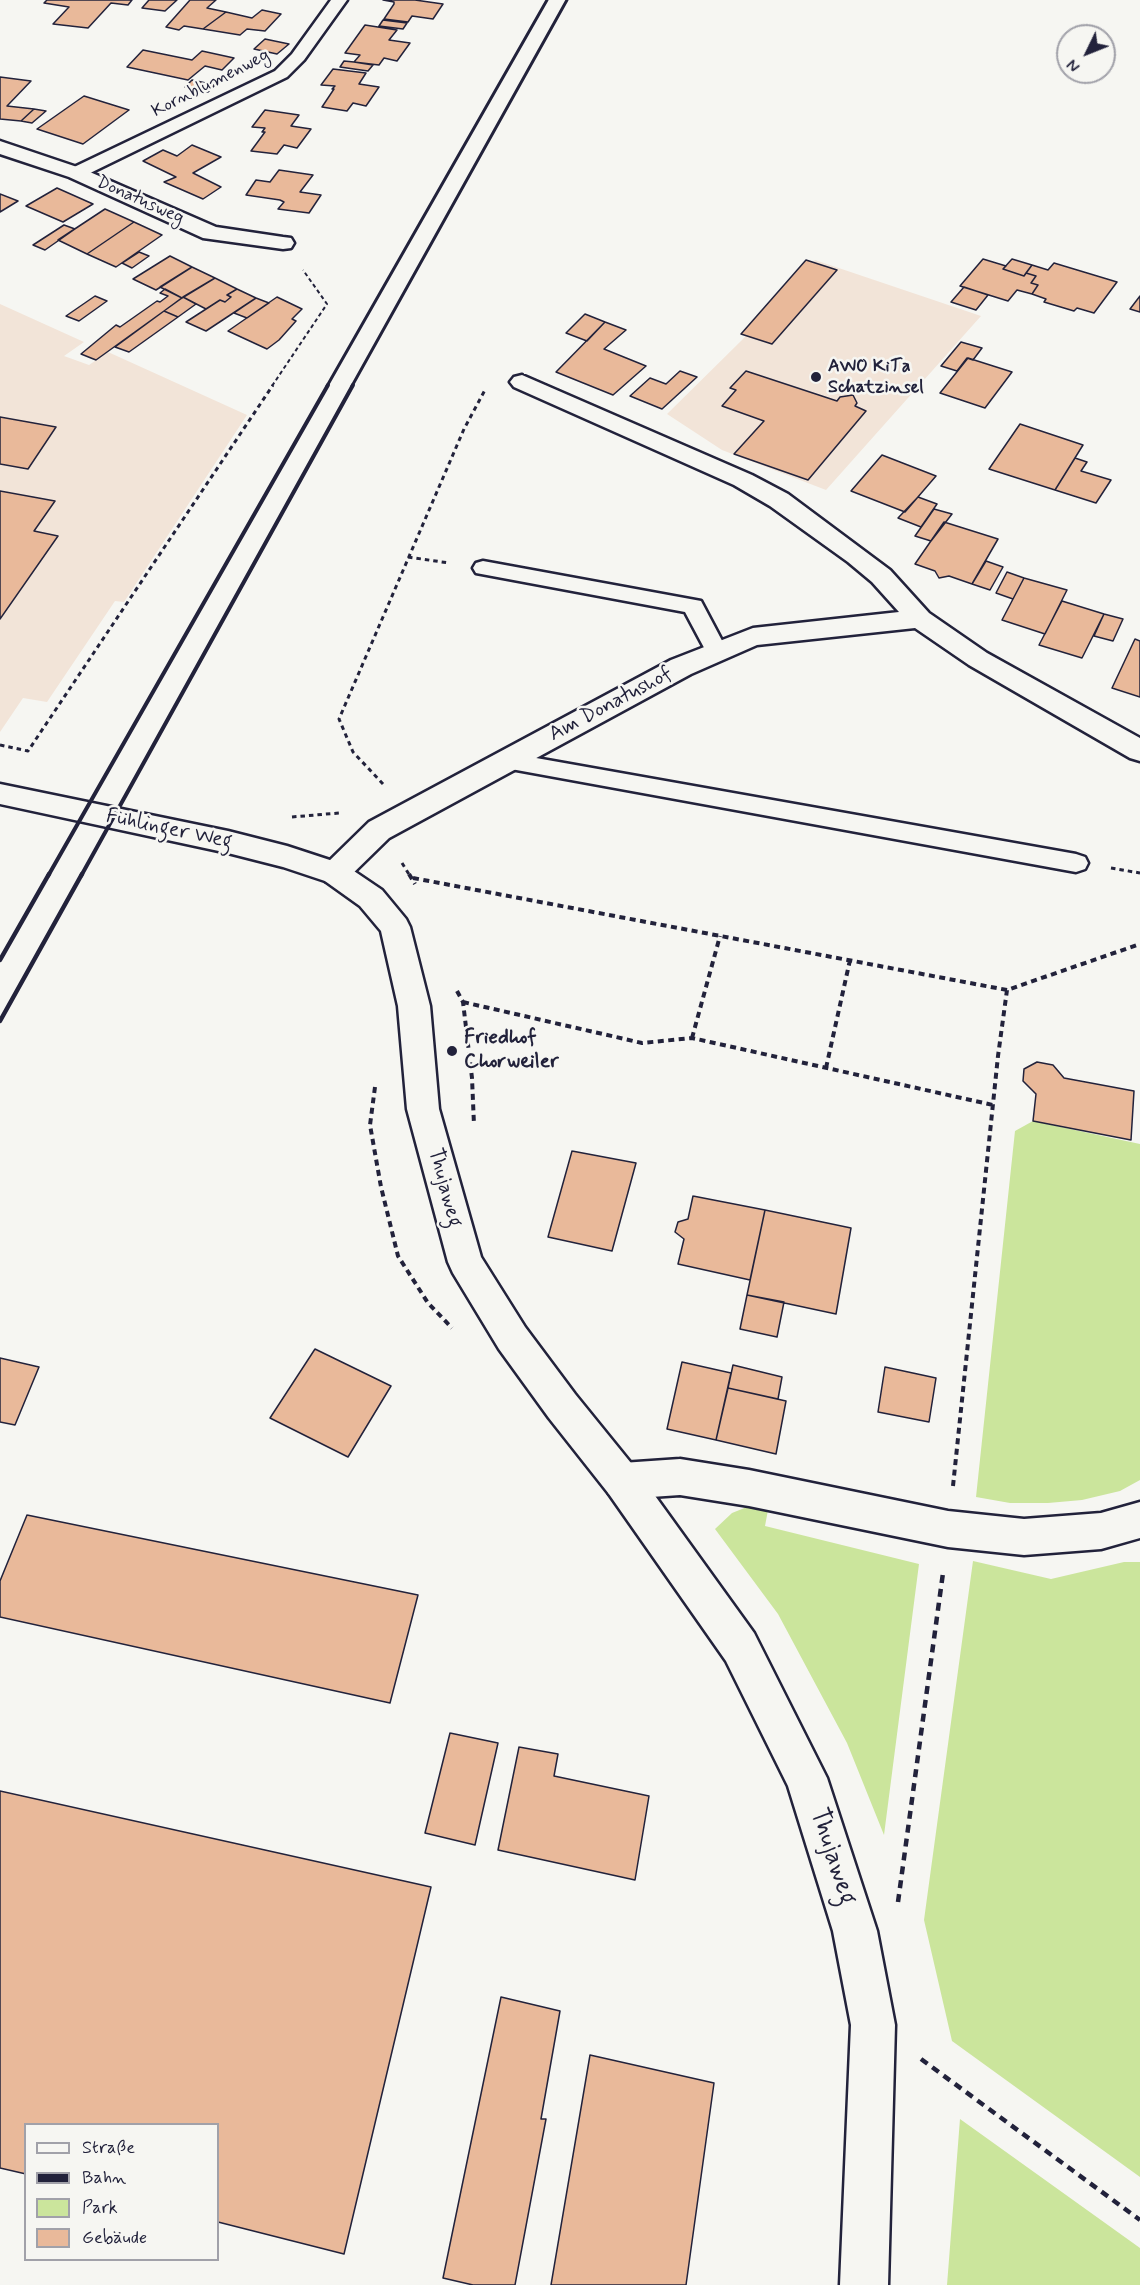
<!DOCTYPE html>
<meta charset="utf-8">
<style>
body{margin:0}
#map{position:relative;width:1140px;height:2285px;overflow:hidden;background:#f6f6f2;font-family:Mynerve,sans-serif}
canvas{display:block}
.legend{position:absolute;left:24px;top:2123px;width:195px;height:138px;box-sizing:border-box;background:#f6f6f2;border:2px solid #a1a1a9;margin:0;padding:8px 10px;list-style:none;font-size:18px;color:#22223b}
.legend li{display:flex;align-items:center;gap:12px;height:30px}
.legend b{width:30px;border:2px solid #a1a1a9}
.north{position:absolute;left:1056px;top:24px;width:60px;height:60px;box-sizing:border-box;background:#f6f6f2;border:2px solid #a1a1a9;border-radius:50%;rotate:227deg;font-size:16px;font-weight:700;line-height:24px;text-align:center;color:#22223b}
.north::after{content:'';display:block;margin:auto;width:21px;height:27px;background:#22223b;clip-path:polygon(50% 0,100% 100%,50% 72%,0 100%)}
</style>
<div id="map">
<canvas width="1140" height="2285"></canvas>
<ul class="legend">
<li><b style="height:8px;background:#f6f6f2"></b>Straße</li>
<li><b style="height:8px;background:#22223b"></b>Bahn</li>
<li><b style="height:16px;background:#cbe59c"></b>Park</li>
<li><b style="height:16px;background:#e9b99a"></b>Gebäude</li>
</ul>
<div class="north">N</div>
</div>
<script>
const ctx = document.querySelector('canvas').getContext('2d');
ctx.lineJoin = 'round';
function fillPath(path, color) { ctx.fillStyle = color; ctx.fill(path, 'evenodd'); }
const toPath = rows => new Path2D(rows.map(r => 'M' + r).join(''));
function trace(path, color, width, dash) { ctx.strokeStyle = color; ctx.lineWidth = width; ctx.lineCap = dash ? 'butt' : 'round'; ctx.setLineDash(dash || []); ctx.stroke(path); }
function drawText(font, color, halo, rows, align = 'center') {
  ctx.font = font + ' Mynerve,sans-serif'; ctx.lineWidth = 5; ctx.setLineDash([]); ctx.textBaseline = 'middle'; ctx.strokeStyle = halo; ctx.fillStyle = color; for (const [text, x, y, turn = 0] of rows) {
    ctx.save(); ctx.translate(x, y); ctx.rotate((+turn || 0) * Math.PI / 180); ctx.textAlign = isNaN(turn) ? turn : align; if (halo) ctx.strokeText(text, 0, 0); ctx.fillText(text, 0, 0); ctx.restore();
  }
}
const built = toPath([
 [815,260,981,316,826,490,722,450,667,414,742,340],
 [0,304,84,342,64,356,89,365,108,352,247,415,124,602,115,601,47,702,23,698,0,732]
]);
const green = toPath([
 [1033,1121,1140,1144,1140,1480,1120,1491,1082,1500,1048,1503,1010,1503,976,1497,1015,1131],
 [747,1507,768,1510,765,1526,919,1564,884,1835,847,1743,778,1614,715,1529,732,1513],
 [973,1561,1051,1579,1124,1562,1140,1562,1140,2177,952,2041,924,1920],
 [960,2119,1140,2248,1140,2285,947,2285]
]);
const building = toPath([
 [47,0,132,0,128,5,111,3,88,28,53,24,69,7,44,3,47,0],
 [149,0,177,0,165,11,142,8,149,0],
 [190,0,216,0,207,8,226,12,203,29,184,26,179,30,166,27,190,0],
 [415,0,443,4,433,19,412,16,408,22,384,19,394,4,394,2,383,0,415,0],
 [262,10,281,14,265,31,247,29,240,35,203,29,226,12,252,18,262,10],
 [383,20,407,23,403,29,379,26,383,20],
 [365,25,397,30,389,40,410,43,397,61,384,58,379,65,354,62,360,55,345,53,365,25],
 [265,39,289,44,277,54,254,49,265,39],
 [143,50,192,60,202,51,234,58,222,70,205,66,188,80,127,67,143,50],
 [344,61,354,62,373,65,368,71,340,67,344,61],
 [333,69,366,73,359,84,379,87,366,106,353,103,347,111,322,107,334,89,332,89,335,86,321,85,333,69],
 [0,77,31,81,7,106,34,109,21,121,0,119,0,77],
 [192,80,215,85,208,92,185,87,192,80],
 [84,96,129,110,83,144,37,129,84,96],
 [34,109,46,111,32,123,21,121,34,109],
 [265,110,299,115,291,126,311,129,297,148,284,145,277,154,251,151,265,132,262,132,265,128,252,127,265,110],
 [192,145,221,157,193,173,221,187,203,199,164,182,176,177,143,161,163,150,177,156,192,145],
 [279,170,313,175,300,192,321,195,309,213,278,209,284,202,280,200,246,195,256,180,270,182,279,170],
 [57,188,93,204,63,222,26,206,57,188],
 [0,194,18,201,0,212,0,194],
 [105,209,134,222,87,254,58,240,105,209],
 [134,222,162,235,116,267,87,254,134,222],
 [64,225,75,229,45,250,33,245,64,225],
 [139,252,149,256,132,268,122,263,139,252],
 [170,256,192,267,156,290,133,279,170,256],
 [983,259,1006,266,1003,269,1024,276,1026,273,1036,276,1031,283,1038,285,1032,294,1017,290,1008,301,960,286,983,259],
 [1012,259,1032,265,1024,276,1003,269,1012,259],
 [806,260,837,270,772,344,741,334,806,260],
 [1054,263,1117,282,1094,313,1077,308,1074,311,1044,302,1046,299,1032,294,1038,285,1031,283,1036,276,1026,273,1032,265,1048,270,1054,263],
 [192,267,215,278,182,298,160,287,192,267],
 [215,278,237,289,227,295,231,297,225,302,220,300,206,309,183,297,215,278],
 [964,287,988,295,976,310,951,302,964,287],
 [165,289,182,298,96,360,81,354,116,325,120,327,157,301,160,302,168,296,160,293,165,289],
 [237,289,256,298,206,331,186,322,220,300,225,302,231,297,227,295,237,289],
 [95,296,107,301,79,321,66,316,95,296],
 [1140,296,1140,312,1130,309,1140,296],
 [183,297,196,304,178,317,164,311,183,297],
 [277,297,302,309,292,319,296,321,279,340,267,349,228,331,277,297],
 [256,298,269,303,247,318,234,313,256,298],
 [164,311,178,317,129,352,115,347,164,311],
 [585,314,605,322,587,341,566,333,585,314],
 [605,322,626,330,604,349,646,366,613,395,556,372,605,322],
 [961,342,982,348,973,360,967,358,957,371,941,366,961,342],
 [968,358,1012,372,985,408,940,393,968,358],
 [680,371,697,377,662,409,630,396,650,378,666,384,680,371],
 [746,371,837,401,840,397,853,395,857,403,855,406,866,411,808,480,734,454,764,421,722,406,736,390,730,388,746,371],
 [0,417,56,427,28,469,0,464,0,417],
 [1020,424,1083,445,1055,490,989,469,1020,424],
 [882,455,936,476,905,512,851,491,882,455],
 [1075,458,1087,462,1081,471,1111,480,1096,503,1055,490,1075,458],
 [0,491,55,501,34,531,58,536,0,619,0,491],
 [918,497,937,504,921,527,898,518,918,497],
 [934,509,952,514,931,541,915,536,934,509],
 [944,522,998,539,972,584,949,576,939,578,935,571,915,564,944,522],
 [986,561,1003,567,990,590,972,584,986,561],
 [1007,572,1024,578,1013,599,996,593,1007,572],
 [1024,578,1067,590,1045,634,1002,620,1024,578],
 [1062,601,1104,614,1082,658,1039,645,1062,601],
 [1104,614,1123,619,1113,641,1094,636,1104,614],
 [1135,639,1140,641,1140,697,1112,688,1135,639],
 [1037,1062,1053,1065,1064,1078,1134,1091,1131,1140,1033,1121,1036,1094,1023,1081,1024,1069,1037,1062],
 [572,1151,636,1163,612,1251,548,1237,572,1151],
 [693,1196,765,1210,750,1280,678,1264,684,1239,675,1232,678,1222,688,1219,693,1196],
 [765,1210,851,1228,836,1314,747,1295,765,1210],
 [747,1295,784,1302,777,1337,740,1329,747,1295],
 [315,1349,391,1386,348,1457,270,1418,315,1349],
 [0,1358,39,1367,15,1425,0,1422,0,1358],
 [682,1362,731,1373,716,1440,667,1429,682,1362],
 [733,1365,782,1377,778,1399,728,1388,733,1365],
 [885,1367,936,1378,929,1422,878,1412,885,1367],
 [728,1388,786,1401,776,1454,716,1440,728,1388],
 [27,1515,418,1595,390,1703,0,1617,0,1581,27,1515],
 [450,1733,498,1743,475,1845,425,1833,450,1733],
 [519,1747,558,1754,554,1776,649,1796,635,1880,498,1850,519,1747],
 [0,1791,431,1887,344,2254,218,2222,218,2124,26,2124,26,2174,0,2168,0,1791],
 [501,1997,560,2011,541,2119,546,2119,515,2285,473,2285,443,2278,501,1997],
 [590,2055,714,2083,686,2285,551,2285,590,2055]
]);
const pathFar3 = toPath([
 [272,386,327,304,303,270]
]);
const pathFar2 = toPath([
 [408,557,449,563],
 [0,745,28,751,273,385],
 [383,784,353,752,339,719,464,429,485,390],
 [292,817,339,813],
 [402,863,410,876],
 [1111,868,1140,873]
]);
const pathFar1 = toPath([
 [409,874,415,884],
 [413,878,1007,990,1140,944],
 [457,991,463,1002,472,1078,474,1125],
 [463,1002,642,1043,692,1038,993,1105],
 [692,1038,720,936],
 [826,1068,850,960],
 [375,1087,370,1125,381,1187,398,1256,428,1303,452,1328],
 [953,1486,998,1056,1007,990]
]);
const path = toPath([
 [898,1902,943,1573],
 [921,2059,1140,2220]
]);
const lane = toPath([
 [331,0,347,0,304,60,287,77,82,177,70,177,68,173,70,169,275,71,292,54,331,0],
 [483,561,701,601,728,652,725,657,717,659,709,657,685,612,476,573,473,568,476,563,483,561],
 [508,753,1076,854,1085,857,1088,863,1085,869,1076,872,500,767,497,761,500,755,508,753]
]);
const street = toPath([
 [0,141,83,169,216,227,283,237,291,238,294,243,291,248,283,249,203,238,69,177,0,154,0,141],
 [522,375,752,475,788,494,890,570,929,613,987,653,1140,738,1140,761,1130,758,969,665,915,628,757,645,691,674,389,838,345,881,335,884,325,881,320,873,325,865,369,822,671,660,753,628,899,612,872,582,848,562,770,506,734,485,514,387,510,382,514,377,522,375],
 [680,1459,749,1470,948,1511,1024,1519,1101,1513,1140,1502,1140,1538,1101,1549,1024,1555,948,1547,749,1506,680,1495,622,1499,609,1494,603,1481,609,1468,622,1463,680,1459]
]);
const secondary = toPath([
 [0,784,228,831,287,846,345,865,382,890,406,919,410,927,430,1006,439,1109,481,1257,525,1327,575,1394,635,1468,754,1633,827,1778,877,1931,895,2025,888,2285,840,2285,851,2025,833,1931,788,1786,726,1661,609,1494,549,1418,499,1349,453,1273,448,1262,407,1109,398,1006,381,931,360,906,325,881,283,867,228,853,0,804,0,784]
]);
const railFar2 = toPath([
 [327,386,547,0],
 [352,386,567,0]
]);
const railFar1 = toPath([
 [48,876,328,385],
 [81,876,353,385]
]);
const rail = toPath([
 [0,960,49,874],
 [0,1021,82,874]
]);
const markers = [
 [816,377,6,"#22223b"],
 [452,1051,6,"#22223b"]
];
const farStreetnames = [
 ["Kornblumenweg",211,84,-27],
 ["Donatusweg",140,201,24]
];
const farPoinames = [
 ["AWO KiTa",828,367],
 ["Schatzinsel",828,388]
];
const streetNames = [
 ["Am Donatushof",611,705,-28],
 ["Fühlinger Weg",169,830,12],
 ["Thujaweg",444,1188,75]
];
const poiNames = [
 ["Friedhof",464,1039],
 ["Chorweiler",464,1063]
];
const nearStreetnames = [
 ["Thujaweg",832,1857,72]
];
fillPath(built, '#f2e4d8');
fillPath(green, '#cbe59c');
fillPath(building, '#e9b99a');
trace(building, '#22223b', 1.5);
trace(lane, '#22223b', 5);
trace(street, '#22223b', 5);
trace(secondary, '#22223b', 5);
trace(pathFar3, '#22223b', 2, [4, 3]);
trace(pathFar2, '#22223b', 3, [4.5, 4]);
trace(pathFar1, '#22223b', 4, [6, 4.5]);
trace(path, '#22223b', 4.5, [8, 6]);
fillPath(lane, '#f6f6f2');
fillPath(street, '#f6f6f2');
fillPath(secondary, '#f6f6f2');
trace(railFar2, '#22223b', 3);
trace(railFar1, '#22223b', 4);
trace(rail, '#22223b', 4.5);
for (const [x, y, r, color] of markers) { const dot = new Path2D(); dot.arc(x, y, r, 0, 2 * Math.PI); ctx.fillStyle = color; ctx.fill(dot); trace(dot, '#f6f6f2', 2); }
drawText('18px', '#22223b', '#f6f6f2', farStreetnames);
drawText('bold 18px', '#22223b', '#f6f6f2', farPoinames, 'left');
drawText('21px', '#22223b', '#f6f6f2', streetNames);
drawText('bold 21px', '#22223b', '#f6f6f2', poiNames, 'left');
drawText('26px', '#22223b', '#f6f6f2', nearStreetnames);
</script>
